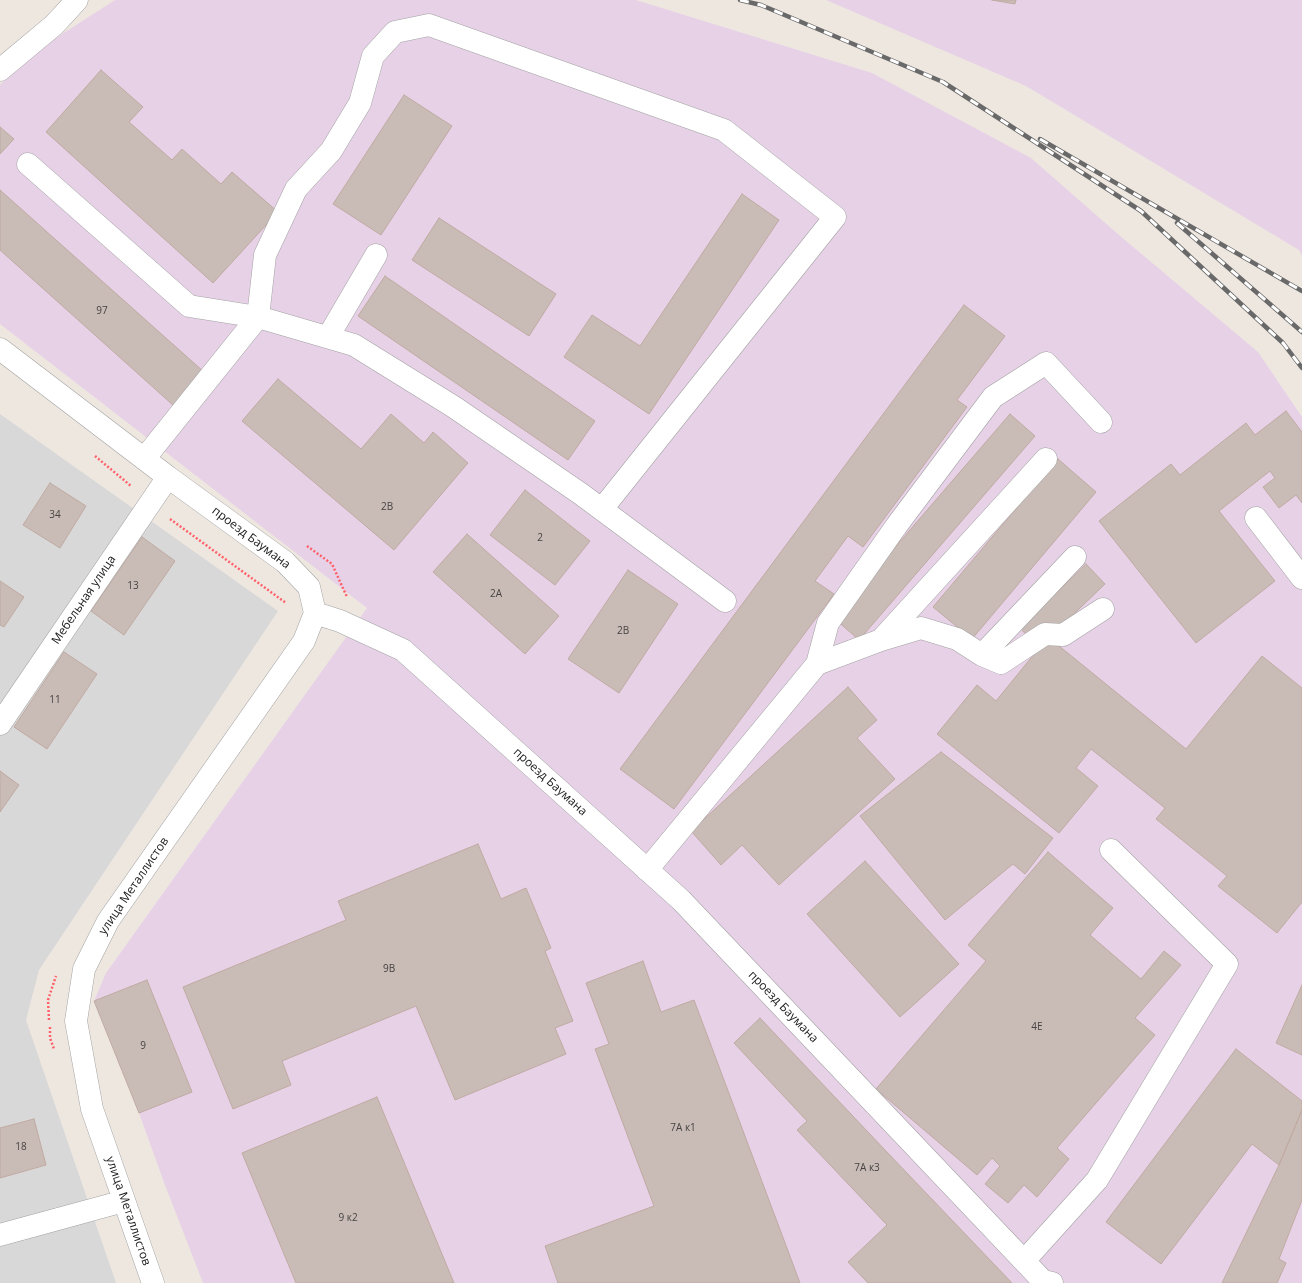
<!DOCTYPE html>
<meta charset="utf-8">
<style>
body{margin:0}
canvas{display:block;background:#eee7e0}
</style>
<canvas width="1302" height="1283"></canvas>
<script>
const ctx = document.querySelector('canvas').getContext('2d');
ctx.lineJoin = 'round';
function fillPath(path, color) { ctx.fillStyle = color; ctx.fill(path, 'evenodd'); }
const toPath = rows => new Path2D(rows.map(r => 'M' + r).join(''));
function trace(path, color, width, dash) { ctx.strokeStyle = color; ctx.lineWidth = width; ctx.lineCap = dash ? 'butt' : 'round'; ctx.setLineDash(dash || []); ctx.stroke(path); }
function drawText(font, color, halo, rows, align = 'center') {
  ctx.font = font + ' "Open Sans",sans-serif'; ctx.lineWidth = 3; ctx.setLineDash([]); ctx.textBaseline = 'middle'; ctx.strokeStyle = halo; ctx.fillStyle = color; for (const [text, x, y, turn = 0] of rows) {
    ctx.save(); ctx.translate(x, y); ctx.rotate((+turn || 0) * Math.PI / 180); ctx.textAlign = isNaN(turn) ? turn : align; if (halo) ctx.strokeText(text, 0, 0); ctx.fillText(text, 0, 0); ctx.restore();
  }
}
const residential = toPath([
 [0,414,278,611,39,970,26,1020,116,1283,0,1283]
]);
const industrial = toPath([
 [115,0,636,0,872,73,1031,158,1119,235,1258,352,1302,417,1302,1283,203,1283,165,1185,139,1113,94,1001,106,973,367,608,0,324,0,85,28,56],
 [826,0,1302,0,1302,255,1299,250,1026,86]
]);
const building = toPath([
 [992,0,1016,0,1015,4,992,0],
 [101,70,143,107,129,122,172,160,182,149,221,184,232,172,278,212,213,283,46,132,101,70],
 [404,95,452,126,381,235,333,204,404,95],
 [0,127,14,139,0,154,0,127],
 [0,190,204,372,174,406,0,250,0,190],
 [742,194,779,220,649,414,564,357,592,315,640,346,742,194],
 [439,218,556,294,529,336,412,260,439,218],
 [385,276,595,421,568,460,358,316,385,276],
 [964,305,1005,336,957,400,967,407,863,547,848,536,815,581,834,594,674,809,620,769,964,305],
 [278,379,361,449,391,414,424,443,433,432,468,463,394,550,242,421,278,379],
 [1286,411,1302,432,1302,503,1296,495,1279,508,1263,487,1275,478,1270,471,1219,511,1275,581,1196,643,1099,521,1171,464,1180,475,1246,423,1255,435,1286,411],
 [1010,414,1035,436,859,640,834,618,1010,414],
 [1058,459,1096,492,972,639,933,607,1058,459],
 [50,483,86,506,60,548,23,525,50,483],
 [525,490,590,541,555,585,490,535,525,490],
 [467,534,559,616,525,654,433,572,467,534],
 [142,537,175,561,124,635,91,611,142,537],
 [1086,564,1105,584,1055,632,1033,642,1020,628,1086,564],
 [628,570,678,604,619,693,568,659,628,570],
 [0,581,24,597,4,627,0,625,0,581],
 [1048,637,1186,749,1262,656,1302,688,1302,902,1277,933,1218,886,1227,876,1156,819,1165,808,1091,749,1076,768,1098,786,1059,833,937,734,977,685,996,701,1048,637],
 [64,652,97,674,47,749,14,727,64,652],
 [848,687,877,720,857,738,895,779,779,885,742,845,721,865,691,831,848,687],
 [941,752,1053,838,1025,874,1013,864,945,920,860,816,941,752],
 [0,771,19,785,0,812,0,771],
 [478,844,501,899,526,888,551,948,545,951,573,1021,555,1028,566,1054,455,1100,416,1006,282,1061,291,1085,233,1109,183,987,346,920,338,901,478,844],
 [1048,852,1113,908,1090,935,1141,979,1164,951,1181,965,1135,1018,1155,1035,1057,1148,1069,1159,1037,1197,1024,1185,1008,1203,985,1184,1000,1166,992,1158,977,1175,876,1089,986,961,968,945,1048,852],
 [865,861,959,964,900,1017,807,914,865,861],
 [643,961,661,1012,694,1000,800,1283,558,1283,545,1246,654,1206,595,1049,609,1044,586,983,643,961],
 [147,980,192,1092,139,1113,94,1001,147,980],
 [1302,985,1302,1055,1276,1043,1302,985],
 [760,1018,885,1150,1012,1283,868,1283,848,1262,887,1225,797,1130,807,1121,734,1043,760,1018],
 [1236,1049,1302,1101,1302,1110,1279,1165,1252,1144,1161,1264,1106,1222,1236,1049],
 [377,1097,454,1283,296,1283,242,1153,377,1097],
 [1302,1110,1302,1200,1279,1259,1286,1263,1277,1283,1222,1283,1279,1165,1302,1110],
 [34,1119,46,1165,0,1178,0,1128,34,1119]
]);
const path = toPath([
 [95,456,131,486],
 [170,519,286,603],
 [307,546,332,564,347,597],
 [49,1020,48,1000,56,976],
 [50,1027,50,1038,54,1049]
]);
const minor = toPath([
 [0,70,54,25,77,0],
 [28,164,189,306,258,317,354,345,454,407,581,494,725,601],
 [328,337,376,255],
 [0,349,168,477,285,562,309,587,315,613],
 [144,459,258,317,265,255,296,189,331,151,360,103,373,56,395,32,429,25,724,130,835,217,602,509],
 [1256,518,1302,578],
 [315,613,340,621,403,650,681,900,1043,1281,1052,1283],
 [881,640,921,628,957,639,982,655,1075,557],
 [982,655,1001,663,1045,634,1063,635,1103,609],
 [817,664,828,623,897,525,993,397,1046,363,1101,422],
 [0,724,168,477],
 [647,870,817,664,881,640,1046,459],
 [0,1235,124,1201],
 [1024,1261,1097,1180,1227,964,1111,850],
 [153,1283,92,1109,76,1021,84,969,108,921,304,641,315,613]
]);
const rail = toPath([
 [740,0,761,5,943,82,1141,211,1283,343,1302,368],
 [1040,139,1302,291],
 [1177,223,1302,332]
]);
const numberNames = [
 ["97",102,311],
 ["2B",387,507],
 ["34",55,515],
 ["2",540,538],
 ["13",133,586],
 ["2A",496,594],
 ["2B",623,631],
 ["11",55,700],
 ["9В",389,969],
 ["4E",1037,1027],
 ["9",143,1046],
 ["7А к1",683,1128],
 ["18",21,1147],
 ["7А к3",867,1168],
 ["9 к2",348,1218]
];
const streetNames = [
 ["проезд Баумана",251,538,37],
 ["Мебельная улица",84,600,-56],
 ["проезд Баумана",550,782,42],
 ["улица Металлистов",134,886,-56],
 ["проезд Баумана",783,1007,46],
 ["улица Металлистов",128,1211,71]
];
fillPath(residential, '#d9d8d8');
fillPath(industrial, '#e7d1e7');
fillPath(building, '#c9bcb6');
trace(building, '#c0aaa2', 1);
trace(minor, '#a2a2a2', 23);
trace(path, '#ff606a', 2.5, [2, 2]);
trace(minor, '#fff', 22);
trace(rail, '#696969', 4.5);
trace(rail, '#fff', 3, [9]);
drawText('10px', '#464342', null, numberNames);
drawText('12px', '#1b1b1b', '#fff', streetNames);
</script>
